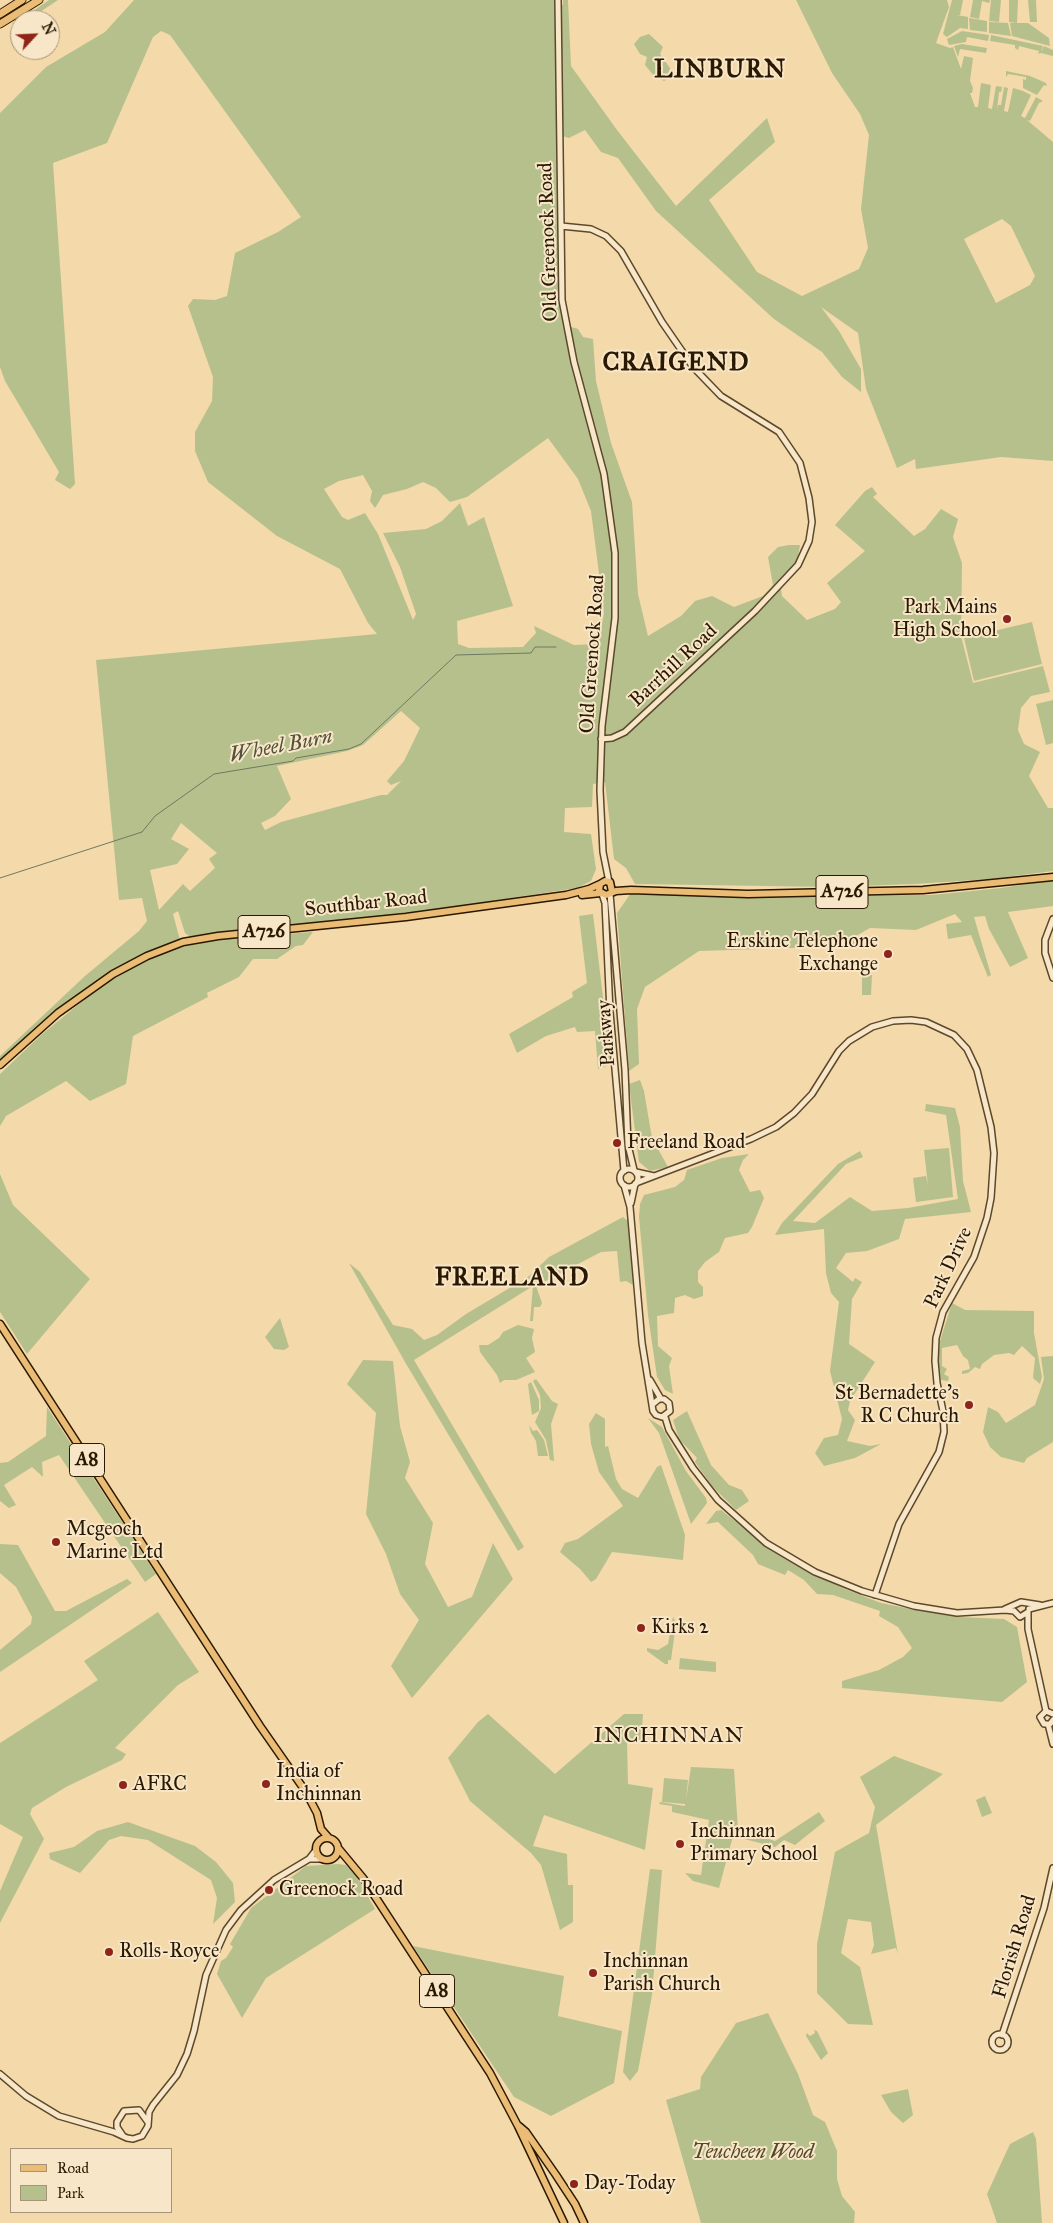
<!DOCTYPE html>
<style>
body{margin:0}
#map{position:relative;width:1053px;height:2223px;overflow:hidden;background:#f4d9aa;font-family:"IM FELL Great Primer",serif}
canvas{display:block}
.legend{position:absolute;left:10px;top:2148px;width:162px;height:65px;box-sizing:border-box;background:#f8e6c8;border:1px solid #a69478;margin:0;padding:6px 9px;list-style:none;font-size:15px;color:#2a1800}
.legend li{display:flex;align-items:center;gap:10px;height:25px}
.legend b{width:25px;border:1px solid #a69478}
.north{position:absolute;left:10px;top:10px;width:50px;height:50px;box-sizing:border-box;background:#f8e6c8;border:1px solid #a69478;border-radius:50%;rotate:65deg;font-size:14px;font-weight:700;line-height:20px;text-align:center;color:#2a1800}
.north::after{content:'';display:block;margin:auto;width:18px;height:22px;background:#8f2418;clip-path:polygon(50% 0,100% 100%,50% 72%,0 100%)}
</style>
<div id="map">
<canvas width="1053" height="2223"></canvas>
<ul class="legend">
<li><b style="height:6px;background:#eabc75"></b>Road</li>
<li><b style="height:14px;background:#b6c08d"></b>Park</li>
</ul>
<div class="north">N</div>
</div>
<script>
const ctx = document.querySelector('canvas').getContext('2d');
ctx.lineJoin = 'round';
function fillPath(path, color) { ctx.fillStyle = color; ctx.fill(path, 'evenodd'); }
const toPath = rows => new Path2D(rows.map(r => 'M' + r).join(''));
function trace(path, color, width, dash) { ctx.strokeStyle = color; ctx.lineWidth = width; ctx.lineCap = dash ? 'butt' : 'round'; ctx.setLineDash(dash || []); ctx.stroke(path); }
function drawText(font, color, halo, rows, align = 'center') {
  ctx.font = font + ' "IM FELL Great Primer",serif'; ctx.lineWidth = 4; ctx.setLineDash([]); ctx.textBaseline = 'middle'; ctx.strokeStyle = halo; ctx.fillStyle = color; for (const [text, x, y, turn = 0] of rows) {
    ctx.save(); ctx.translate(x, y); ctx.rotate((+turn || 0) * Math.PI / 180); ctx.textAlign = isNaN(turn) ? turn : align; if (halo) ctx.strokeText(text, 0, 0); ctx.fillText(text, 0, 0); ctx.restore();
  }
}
const green = toPath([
 [49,0,58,0,28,20,20,20],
 [134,0,554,0,554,4,563,5,563,0,568,0,571,66,617,130,676,206,767,118,775,142,709,200,757,272,802,296,859,269,868,248,861,209,869,135,860,114,832,73,796,0,947,0,949,7,936,43,950,48,953,47,961,69,964,56,973,58,970,81,973,88,972,93,970,93,975,107,978,107,981,83,991,85,988,108,992,109,996,86,1002,87,1001,92,999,92,997,110,998,105,1001,105,1004,87,1008,88,1004,111,1008,112,1013,88,1023,91,1031,95,1021,116,1025,118,1036,97,1043,101,1039,103,1030,121,1027,120,1053,142,1053,461,1001,457,916,469,915,459,897,468,866,389,858,333,821,307,839,331,861,369,861,392,842,377,822,352,774,319,656,211,618,158,601,152,585,130,569,138,559,135,559,265,568,326,578,329,583,337,593,339,596,381,611,443,632,502,638,594,648,636,681,616,695,601,712,596,734,607,763,596,773,585,768,557,778,547,789,545,800,545,797,562,780,581,782,596,807,620,835,609,841,602,827,583,865,551,835,525,865,491,872,487,877,494,873,497,914,536,925,529,941,509,958,519,953,537,962,563,961,636,973,683,1043,666,1050,692,1031,696,1021,708,1018,730,1024,744,1040,752,1029,776,1048,808,1053,808,1053,871,990,879,915,884,830,887,635,884,626,868,614,859,605,782,593,784,592,807,565,808,564,832,591,834,596,869,591,881,577,888,419,912,219,932,192,938,185,933,178,911,173,914,180,940,158,948,95,982,44,1020,0,1061,0,1056,85,976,139,931,147,921,142,898,119,900,96,660,377,634,368,623,340,569,277,536,208,482,195,451,195,432,212,401,213,377,188,306,193,299,215,300,227,296,235,253,278,232,301,217,170,35,161,31,153,37,107,143,53,163,75,484,70,489,55,480,59,472,5,381,0,367,0,113,46,67,105,32],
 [1002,219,1011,226,1035,276,1030,285,996,303,964,239],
 [548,438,578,479,591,511,604,613,598,644,574,645,534,626,536,633,523,647,469,648,458,644,457,621,513,606,484,517,468,526,460,503,442,521,426,529,383,533,400,567,416,614,413,620,378,534,365,513,348,520,342,517,324,489,339,481,363,475,372,491,370,501,375,508,383,495,407,489,423,482,436,488,450,502,467,497],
 [401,711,420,728,404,761,387,781,391,785,401,781,387,795,381,795,281,822,265,830,261,823,275,816,291,799,277,766,347,751,363,745],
 [181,823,217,853,209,859,215,868,190,891,183,884,159,910,150,870,177,864,189,849,171,839],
 [952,0,963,0,960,15,957,15,968,17,968,29,960,28,947,37,943,34],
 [973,0,990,0,989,3,982,1,979,19,970,17],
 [991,0,1001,0,999,22,989,21],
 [1009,0,1018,0,1017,23,1028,23,1049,38,1050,46,1012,36,1010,23,1016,23,1009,22],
 [1028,0,1036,0,1037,22,1030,22],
 [969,18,987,21,987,32,970,30],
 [989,22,1008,23,1011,36,989,33],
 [962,31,989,35,988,41,967,37,966,42,949,45,947,39],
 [649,34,663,47,660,54,670,68,668,79,664,81,654,76,645,65,647,57,640,54,634,44,640,37],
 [991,35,1043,46,1041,52,1044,46,1053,50,1053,56,1041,53,1038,54,1039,51,1019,46,1018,50,1015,48,1015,45,990,41],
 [962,44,987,48,986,53,960,49,958,57,954,46],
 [1006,71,1030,76,1046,83,1047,86,1044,85,1037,95,1023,88,1023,79,1026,80,1026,77,1008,74,1006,77],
 [1032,622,1042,664,974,681,964,638],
 [1053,700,1053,743,1046,745,1036,704],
 [1053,880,1053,906,1008,912,1028,958,1010,967,989,929,985,916,974,917,991,975,988,977,971,935,948,939,946,924,962,922,955,914,916,930,870,928,856,936,853,946,699,951,645,987,637,1009,639,1064,629,1071,617,913,631,893,711,896,932,895,1001,888],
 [593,914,611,1064,598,1069,595,1031,577,1032,575,1027,546,1036,517,1053,509,1034,573,997,572,992,587,983,579,916],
 [313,932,303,945,296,946,277,959,253,959,239,977,207,993,208,997,133,1036,126,1084,90,1101,66,1081,6,1116,0,1126,0,1074,41,1035,100,987,148,959,186,946,229,938],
 [862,975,872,975,871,995,862,995],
 [640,1080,644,1091,652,1138,668,1167,650,1171,639,1162,629,1084],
 [926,1104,955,1108,960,1127,963,1181,971,1212,905,1219,899,1239,867,1251,846,1253,836,1268,853,1282,855,1278,862,1282,852,1299,849,1344,875,1362,850,1401,848,1410,855,1420,847,1441,870,1446,881,1444,855,1458,824,1466,815,1453,824,1438,838,1435,842,1419,830,1371,839,1302,831,1293,826,1273,824,1229,775,1235,782,1223,838,1164,860,1151,863,1157,846,1164,793,1221,815,1223,850,1197,872,1211,908,1208,958,1199,946,1115,925,1111],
 [949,1148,953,1197,916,1202,913,1178,926,1176,928,1186,924,1150],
 [749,1154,743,1160,739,1170,750,1192,760,1190,764,1198,752,1227,748,1233,725,1238,719,1252,705,1262,698,1271,698,1282,703,1287,703,1296,694,1299,685,1295,675,1298,674,1313,657,1316,658,1346,672,1358,669,1366,673,1394,665,1390,657,1377,648,1315,639,1217,640,1204,644,1195,675,1187,684,1180,687,1170,722,1158],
 [0,1174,13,1205,90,1279,27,1354,0,1312],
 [623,1217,628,1221,633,1285,626,1281,620,1282,617,1251,601,1252,536,1286,542,1303,540,1307,534,1307,533,1321,530,1321,533,1286,414,1360,524,1547,518,1551,405,1362,349,1263,360,1272,393,1325,412,1329,424,1340,437,1335,466,1314,528,1277,549,1257],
 [952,1303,965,1310,1034,1311,1034,1333,1042,1377,1040,1384,1033,1378,1035,1358,1022,1346,1014,1355,1009,1353,994,1355,982,1364,980,1369,975,1367,968,1373,962,1374,962,1371,970,1369,968,1360,963,1356,957,1345,942,1348,942,1366,947,1369,944,1374,949,1377,948,1381,941,1380,938,1362,940,1341],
 [280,1318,289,1347,284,1350,274,1349,265,1337],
 [518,1325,534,1329,532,1338,535,1352,526,1358,535,1372,516,1380,504,1380,500,1383,497,1375,480,1352,479,1345,488,1345,499,1338,503,1332],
 [1053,1356,1053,1442,1027,1458,1024,1463,1001,1457,990,1447,983,1432,988,1407,998,1412,1006,1423,1035,1405,1044,1379,1041,1357],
 [363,1360,393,1361,400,1426,410,1462,405,1478,433,1523,425,1564,448,1607,472,1597,493,1543,513,1579,412,1698,391,1666,419,1620,400,1594,386,1554,366,1514,376,1413,347,1384],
 [536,1379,552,1401,558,1404,551,1424,554,1461,550,1460,546,1440,535,1422,541,1408,540,1395,533,1381],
 [531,1382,539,1400,539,1411,532,1415,528,1384],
 [47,1407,156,1574,145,1582,59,1455,42,1462,43,1477,32,1467,4,1485,16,1505,9,1508,0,1501,0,1463,8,1462,46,1436],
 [687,1411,711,1465,729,1485,742,1490,749,1501,736,1510,712,1486,695,1462,697,1458,679,1439,673,1420],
 [596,1413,605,1419,605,1447,608,1446,616,1479,622,1489,638,1498,657,1467,661,1465,685,1535,683,1560,612,1552,596,1579,591,1582,580,1569,560,1552,565,1543,578,1539,623,1506,599,1472,591,1444,589,1424],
 [648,1418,662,1427,686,1471,706,1498,707,1503,691,1524,659,1433],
 [529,1425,533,1431,537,1430,544,1440,548,1456,538,1456,536,1441,531,1433],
 [721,1510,771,1549,845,1589,881,1603,916,1610,960,1617,1004,1619,1017,1627,1027,1682,1002,1702,842,1688,842,1681,879,1670,903,1657,912,1648,898,1627,879,1616,880,1611,833,1595,817,1594,804,1580,788,1570,785,1575,758,1564,753,1555,718,1522,706,1524,716,1511],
 [0,1544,18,1545,55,1611,66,1611,127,1579,132,1583,0,1672,0,1650,31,1624,32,1617,16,1587,0,1573],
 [158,1612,199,1672,178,1685,115,1748,126,1754,122,1760,66,1787,32,1808,30,1814,44,1839,0,1923,0,1891,23,1837,0,1824,0,1743,98,1680,84,1661],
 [673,1617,676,1623,671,1660,668,1660,668,1664,665,1664,647,1651,647,1648,658,1650,668,1644],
 [680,1658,716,1662,716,1672,679,1669],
 [488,1714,555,1774,624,1714,643,1714,641,1743,627,1742,628,1784,653,1788,645,1850,544,1815,533,1846,567,1854,568,1885,573,1885,573,1922,560,1930,541,1865,531,1853,470,1801,448,1758,478,1722],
 [894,1756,943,1774,876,1825,898,1954,896,1948,871,1954,874,1945,871,1922,848,1919,841,1953,860,1967,873,2025,848,2024,817,1993,817,1944,835,1852,869,1833,875,1807,860,1777],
 [691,1767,734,1769,738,1829,775,1841,819,1812,825,1821,795,1845,784,1840,775,1847,733,1836,719,1888,693,1881,685,1873,701,1875,709,1820,672,1812,672,1806,659,1804,660,1802,685,1806,685,1804,662,1802,664,1778,688,1780,686,1800],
 [985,1796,992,1813,982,1817,976,1800],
 [128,1822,195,1846,216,1862,233,1883,235,1902,213,1924,217,1898,211,1880,148,1840,121,1836,109,1840,80,1873,50,1859,49,1853,74,1847,97,1831],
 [338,1864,346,1865,355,1874,375,1909,266,1978,242,2018,217,1974,221,1961,226,1958,233,1947,230,1944,251,1908,306,1866],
 [650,1869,662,1870,652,1995,638,2071,630,2081,623,2072],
 [413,1946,564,1976,558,2016,622,2031,614,2083,551,2116,514,2097],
 [768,2013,798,2074,813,2115,825,2122,830,2134,837,2151,837,2179,842,2196,855,2212,854,2223,701,2223,666,2100,700,2089,701,2077,736,2023],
 [814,2030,817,2031,828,2053,821,2060,806,2036,807,2033,810,2036,815,2033],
 [908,2089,913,2115,903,2123,891,2112,881,2095],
 [1033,2132,1036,2139,1042,2223,997,2223,987,2194,1010,2144]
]);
const stream = toPath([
 [0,878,142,832,155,816,214,774,293,761,296,758,349,749,361,744,456,655,531,653,535,647,556,647]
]);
const minor = toPath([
 [558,0,562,300,574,362,604,474,615,553,615,618,602,726,600,790,603,852,609,882],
 [561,226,591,229,606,236,621,251,662,322,693,367,721,396,779,432,800,463,809,498,812,522,809,541,798,565,755,611,625,732,612,738,601,739],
 [602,894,605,903,610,1012,624,1171],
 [610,894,625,1070,628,1145,634,1170],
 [1053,919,1045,940,1045,953,1053,978],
 '620 1178a9 9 0 1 1 18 0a9 9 0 1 1-18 0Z',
 [636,1172,654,1176],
 [636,1183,751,1139,776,1127,794,1113,812,1094,839,1051,849,1041,872,1027,893,1021,911,1020,926,1022,954,1035,967,1049,977,1070,991,1127,994,1153,991,1198,987,1218,974,1257,943,1312,936,1338,935,1361,937,1383,943,1411,944,1432,939,1452,899,1524,875,1595],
 [624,1185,630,1207,642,1343,653,1411,656,1415,662,1417,670,1411,669,1403,664,1399,659,1399,653,1404],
 [631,1203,635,1184],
 [650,1380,661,1399],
 [665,1417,669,1430,693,1468,718,1500,766,1543,815,1572,862,1591,914,1606,957,1613,1005,1610,1014,1611],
 [1005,1609,1021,1602,1040,1605],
 [1029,1609,1053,1603],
 [1014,1611,1020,1617,1028,1612],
 [1028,1614,1028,1629,1046,1711],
 [1053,1714,1046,1711,1040,1717,1044,1724,1050,1724,1053,1720],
 [1048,1724,1053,1744],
 [309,1859,316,1850],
 '992 2042a8 8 0 1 1 16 0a8 8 0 1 1-16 0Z',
 [1002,2035,1044,1908,1053,1868],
 [0,2074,26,2096,59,2116,114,2132,127,2138,133,2139,142,2136,148,2126,149,2112,153,2105,177,2075,187,2054,194,2031,206,1975,226,1930,241,1910,274,1880,309,1859,322,1859],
 [123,2136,117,2127,117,2122,124,2111,139,2110,147,2121]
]);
const major = toPath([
 [612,892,610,882,605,881,600,884,599,891,606,895,616,891,631,890,748,894,923,890,1053,877],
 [582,895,601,893],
 [0,1065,58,1013,113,974,147,956,183,942,218,936,406,917,566,895,589,889,600,884],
 [0,1324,260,1726,306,1792,317,1813,321,1829,328,1837],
 '316 1849a11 11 0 1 1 22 0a11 11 0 1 1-22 0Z',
 [339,1849,363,1878,490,2073,518,2126,564,2223],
 [519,2126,526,2132,556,2175,575,2204,584,2223]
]);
const highway = toPath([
 [0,14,22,0],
 [0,24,39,0]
]);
const markers = [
 [1007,619,5,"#8f2418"],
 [888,954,5,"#8f2418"],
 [617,1143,5,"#8f2418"],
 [969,1405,5,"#8f2418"],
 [56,1542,5,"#8f2418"],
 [641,1628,5,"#8f2418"],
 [266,1784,5,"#8f2418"],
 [123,1785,5,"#8f2418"],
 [680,1844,5,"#8f2418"],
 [269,1890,5,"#8f2418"],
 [109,1952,5,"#8f2418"],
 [593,1973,5,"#8f2418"],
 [574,2184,5,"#8f2418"]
];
const shields = [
 [842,892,52],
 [264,932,52],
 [87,1460,35],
 [437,1991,35]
];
const shieldNames = [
 ["A726",842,892],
 ["A726",264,932],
 ["A8",87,1460],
 ["A8",437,1991]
];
const streetNames = [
 ["Old Greenock Road",549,242,-92],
 ["Old Greenock Road",593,654,-86],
 ["Barrhill Road",674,666,-43],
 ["Southbar Road",366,904,-6],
 ["Parkway",607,1033,-94],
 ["Park Drive",949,1268,-65],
 ["Florish Road",1015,1947,-73]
];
const poiNames = [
 ["Park Mains",997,608,"right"],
 ["High School",997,631,"right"],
 ["Erskine Telephone",878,942,"right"],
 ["Exchange",878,965,"right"],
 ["Freeland Road",627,1143],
 ["St Bernadette's",959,1394,"right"],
 ["R C Church",959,1417,"right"],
 ["Mcgeoch",66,1530],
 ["Marine Ltd",66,1553],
 ["Kirks 2",651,1628],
 ["India of",276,1772],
 ["Inchinnan",276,1795],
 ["AFRC",133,1785],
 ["Inchinnan",690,1832],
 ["Primary School",690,1855],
 ["Greenock Road",279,1890],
 ["Rolls-Royce",119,1952],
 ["Inchinnan",603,1962],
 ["Parish Church",603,1985],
 ["Day-Today",584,2184]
];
const parkNames = [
 ["Teucheen Wood",753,2153]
];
const waterNames = [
 ["Wheel Burn",281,747,-11]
];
const quarterNames = [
 ["INCHINNAN",669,1737]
];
const districtNames = [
 ["LINBURN",720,71],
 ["CRAIGEND",676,364],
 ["FREELAND",512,1279]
];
fillPath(green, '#b6c08d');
trace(stream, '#6e7963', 1);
trace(minor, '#5c482a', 8);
trace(major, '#2a1800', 9);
trace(highway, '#2a1800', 9);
trace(minor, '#f8e6c8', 5);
trace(major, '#eabc75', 6);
trace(highway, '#eabc75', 7);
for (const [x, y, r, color] of markers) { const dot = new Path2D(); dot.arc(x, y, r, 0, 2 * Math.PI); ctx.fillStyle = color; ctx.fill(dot); trace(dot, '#f8e6c8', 2); }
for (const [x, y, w] of shields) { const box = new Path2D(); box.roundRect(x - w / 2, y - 16.5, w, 33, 4); ctx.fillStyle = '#f8e6c8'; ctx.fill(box); trace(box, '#2a1800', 1); }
drawText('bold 19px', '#2a1800', null, shieldNames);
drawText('20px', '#2a1800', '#f8e6c8', streetNames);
drawText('20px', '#2a1800', '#f8e6c8', poiNames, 'left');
drawText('italic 20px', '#544a2a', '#f8e6c8', parkNames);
drawText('italic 21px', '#52513a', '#f8e6c8', waterNames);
ctx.letterSpacing = '1px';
drawText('22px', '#2a1800', '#f8e6c8', quarterNames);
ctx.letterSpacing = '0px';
ctx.letterSpacing = '1px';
drawText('bold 25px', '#2a1800', '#f8e6c8', districtNames);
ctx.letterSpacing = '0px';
</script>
